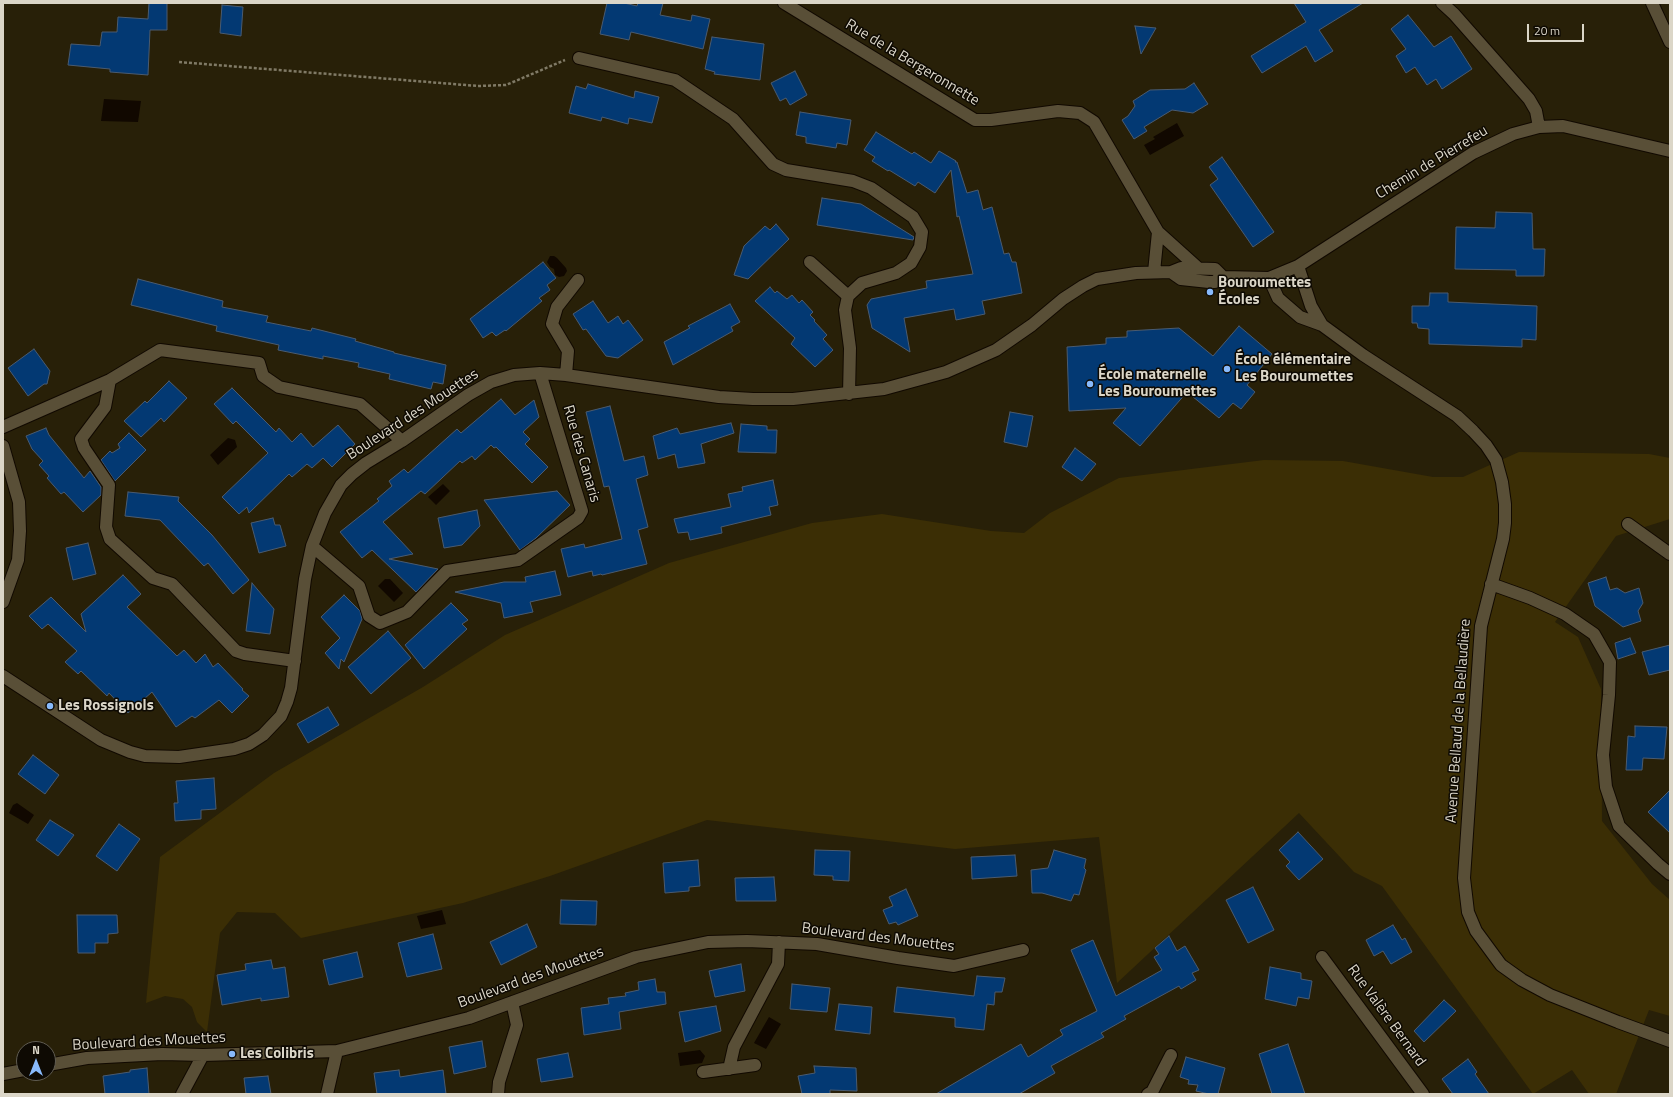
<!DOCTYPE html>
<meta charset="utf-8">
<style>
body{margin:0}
#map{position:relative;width:1673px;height:1097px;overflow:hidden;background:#282008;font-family:"Titillium Web",sans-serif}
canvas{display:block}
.frame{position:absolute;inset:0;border:4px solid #dbd6c8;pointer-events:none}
.north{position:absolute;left:16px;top:1041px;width:40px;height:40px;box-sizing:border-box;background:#0e0a03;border:1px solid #605c52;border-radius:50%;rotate:0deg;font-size:11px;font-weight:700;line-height:16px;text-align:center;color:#dbd6c8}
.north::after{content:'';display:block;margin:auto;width:14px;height:18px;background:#88bafc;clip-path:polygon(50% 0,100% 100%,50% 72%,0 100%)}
.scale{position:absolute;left:1527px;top:24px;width:57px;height:18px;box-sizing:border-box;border:2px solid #dbd6c8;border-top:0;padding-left:5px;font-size:12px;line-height:14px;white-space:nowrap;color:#dbd6c8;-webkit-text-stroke:3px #0e0a03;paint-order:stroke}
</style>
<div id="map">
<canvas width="1673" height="1097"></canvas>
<div class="frame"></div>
<div class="north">N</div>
<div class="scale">20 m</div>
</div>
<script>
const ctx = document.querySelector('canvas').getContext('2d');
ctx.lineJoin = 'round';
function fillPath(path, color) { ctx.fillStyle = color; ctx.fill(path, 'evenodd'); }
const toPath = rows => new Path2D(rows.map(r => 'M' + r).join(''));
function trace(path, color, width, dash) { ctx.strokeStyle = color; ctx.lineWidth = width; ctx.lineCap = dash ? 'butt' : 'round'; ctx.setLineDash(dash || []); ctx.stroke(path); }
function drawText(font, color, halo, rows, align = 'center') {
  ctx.font = font + ' "Titillium Web",sans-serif'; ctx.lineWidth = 3; ctx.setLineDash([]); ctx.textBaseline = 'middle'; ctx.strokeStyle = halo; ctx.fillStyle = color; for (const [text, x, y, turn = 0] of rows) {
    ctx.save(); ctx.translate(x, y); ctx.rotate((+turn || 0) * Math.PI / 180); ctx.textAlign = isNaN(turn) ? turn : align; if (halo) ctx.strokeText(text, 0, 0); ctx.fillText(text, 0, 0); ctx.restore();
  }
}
const green = toPath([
 [1519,452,1649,454,1670,458,1670,519,1616,536,1555,622,1578,637,1601,689,1602,821,1652,884,1670,900,1670,1016,1649,1010,1616,1094,1589,1094,1572,1070,1533,1094,1382,886,1354,872,1299,813,1117,983,1099,837,955,849,707,820,550,876,463,903,301,938,275,913,237,912,220,933,207,1032,197,1022,192,1007,183,999,165,996,146,1003,160,857,274,773,423,687,505,635,669,563,812,523,882,514,991,531,1024,533,1050,513,1119,478,1264,460,1343,461,1433,477,1463,477]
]);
const water = toPath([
 [104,99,141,101,138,122,101,121],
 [1177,123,1184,136,1150,155,1144,145,1155,139,1153,137],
 [550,256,554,256,557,258,566,268,567,271,564,276,559,277,555,275,554,269,550,267,547,262],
 [228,438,235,440,237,447,218,465,210,455],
 [443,484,450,491,436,505,428,497],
 [385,579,390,579,403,593,394,602,378,586],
 [17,803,34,815,28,824,9,813,13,805],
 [442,910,446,924,421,929,417,916],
 [769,1017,781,1024,766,1049,754,1043],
 [700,1050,705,1056,702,1063,680,1066,678,1053]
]);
const building = toPath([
 [149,3,167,3,167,30,150,30,148,75,110,72,110,69,68,65,71,44,100,46,102,32,117,32,118,17,148,19,149,3],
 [607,3,624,3,637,6,638,3,663,3,660,15,691,21,692,15,710,19,703,49,631,32,629,40,600,34,607,3],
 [1294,3,1363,3,1319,30,1333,51,1315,62,1306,46,1262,73,1251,56,1306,22,1294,3],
 [222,5,243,7,241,36,220,33,222,5],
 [1408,15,1434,47,1451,36,1472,69,1442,89,1436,79,1427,85,1415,67,1406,73,1396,56,1406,49,1391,29,1408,15],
 [1135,26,1156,28,1141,54,1135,26],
 [712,37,764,44,760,80,714,74,715,72,705,69,712,37],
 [795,71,807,95,790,105,786,98,780,101,771,83,795,71],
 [1194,83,1208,104,1193,113,1172,110,1144,127,1147,131,1134,139,1122,120,1128,116,1135,106,1133,101,1150,90,1185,89,1194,83],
 [588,84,634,98,635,91,659,97,652,123,629,118,628,124,602,117,601,121,569,113,576,86,586,89,588,84],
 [800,112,851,120,847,145,837,143,836,148,806,143,806,137,796,135,800,112],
 [876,132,912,154,914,152,931,163,939,151,956,161,955,162,957,162,967,193,978,190,983,210,992,207,1004,254,1009,253,1012,262,1016,262,1022,293,982,301,985,314,956,320,954,309,904,318,910,352,872,328,867,305,871,299,927,288,926,281,973,274,959,216,957,217,951,170,935,193,918,182,915,186,889,170,888,171,872,161,875,157,864,150,876,132],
 [1222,157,1274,232,1253,247,1210,185,1218,179,1209,167,1222,157],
 [822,198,861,204,914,237,913,240,817,225,822,198],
 [1496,212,1532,213,1533,249,1545,249,1544,276,1516,276,1516,270,1455,269,1456,227,1495,228,1496,212],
 [776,224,789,239,748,279,734,275,744,246,765,226,770,230,776,224],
 [543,262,556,278,547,285,550,290,539,298,542,301,506,331,505,330,496,336,492,332,483,338,470,319,543,262],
 [138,279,223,301,222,307,268,316,266,322,311,331,312,328,356,339,355,341,394,352,394,353,446,365,443,384,433,382,431,389,389,379,390,374,358,367,359,363,323,356,323,359,278,350,279,345,216,331,217,326,131,305,138,279],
 [770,287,775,293,777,291,787,299,792,295,799,303,802,300,813,312,810,315,815,320,814,321,827,335,823,339,833,350,815,367,791,344,795,338,755,301,770,287],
 [1430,293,1448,293,1448,302,1537,306,1536,340,1522,339,1522,347,1429,344,1429,329,1418,328,1417,323,1412,323,1412,306,1429,306,1430,293],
 [593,301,608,323,618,316,623,324,628,320,643,340,618,358,606,356,586,329,583,330,573,314,593,301],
 [730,304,740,322,731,327,733,331,673,365,664,342,690,328,688,326,730,304],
 [1239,326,1272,354,1247,385,1255,392,1241,409,1233,403,1219,418,1187,392,1140,446,1113,423,1126,408,1069,411,1067,347,1106,344,1106,338,1127,337,1127,331,1179,328,1213,356,1239,326],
 [34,349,50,371,47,384,44,384,28,396,8,368,34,349],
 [169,381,187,398,164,422,161,418,141,437,124,421,145,401,147,403,169,381],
 [232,388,276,432,279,428,292,442,301,433,313,447,338,425,355,444,332,467,323,458,312,468,307,464,292,477,289,474,249,513,247,507,239,514,222,497,268,453,236,421,233,424,214,404,232,388],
 [501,399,515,415,534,400,539,417,523,432,530,439,525,444,548,467,532,483,496,447,494,448,491,445,475,460,472,456,462,463,460,461,425,494,421,491,383,522,413,554,389,559,438,569,416,592,372,550,362,558,340,532,379,501,377,499,392,486,389,481,404,469,408,473,457,429,461,433,501,399],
 [610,406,624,461,644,456,648,475,636,479,648,527,638,530,647,564,602,575,601,574,593,576,592,571,568,577,561,549,584,544,585,548,622,539,609,486,604,487,586,412,610,406],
 [1010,412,1033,416,1027,447,1004,442,1010,412],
 [731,423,734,433,701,444,705,463,678,468,675,454,658,459,653,436,677,428,680,434,731,423],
 [741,424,767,426,767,430,777,430,776,453,738,452,741,424],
 [46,428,49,435,84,478,90,471,101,487,101,495,83,512,64,492,61,494,47,478,49,476,39,465,43,461,32,449,26,436,46,428],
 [129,433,146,450,115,481,101,460,110,451,112,453,120,448,118,444,129,433],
 [1075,448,1096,464,1082,481,1062,467,1075,448],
 [773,480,778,505,769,507,771,515,721,527,722,533,690,540,688,532,678,533,674,519,731,507,728,494,743,491,742,487,773,480],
 [557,491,570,505,536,538,520,550,484,500,557,491],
 [128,492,179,497,178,501,212,535,249,580,233,594,208,563,204,566,160,520,125,516,128,492],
 [477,510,480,526,462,545,444,548,438,518,477,510],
 [273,518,275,525,280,525,286,546,259,553,251,523,273,518],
 [88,543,96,574,73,580,66,548,88,543],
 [555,571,561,595,530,602,533,612,504,618,501,603,455,592,504,582,526,582,525,577,555,571],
 [123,575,141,594,127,607,177,656,184,650,196,663,205,654,213,667,218,663,243,689,242,690,249,696,232,713,219,700,195,718,192,716,176,727,152,692,128,713,109,693,107,696,81,671,78,674,65,662,77,651,48,624,42,629,29,616,51,597,86,632,81,614,123,575],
 [1606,577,1610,590,1617,588,1625,593,1639,588,1643,603,1638,611,1641,621,1623,627,1595,606,1588,583,1606,577],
 [252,583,274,609,270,634,246,631,252,583],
 [344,595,360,611,362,619,344,662,341,659,339,669,325,653,340,638,321,617,344,595],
 [451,603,468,620,462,624,467,629,424,669,405,645,451,603],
 [388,631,411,658,371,694,348,667,388,631],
 [1630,638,1636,653,1618,659,1615,643,1630,638],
 [1670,645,1670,670,1649,675,1642,652,1670,645],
 [328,707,339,725,308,743,297,724,328,707],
 [1635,726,1667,727,1664,759,1643,758,1642,770,1626,770,1628,736,1635,737,1635,726],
 [33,755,59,775,45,794,18,774,33,755],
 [214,778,216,809,201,810,201,819,175,821,174,803,178,803,176,781,214,778],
 [1670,790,1670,833,1648,812,1670,790],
 [50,820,74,835,58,856,36,840,50,820],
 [119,824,140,839,117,871,96,856,119,824],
 [1298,832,1323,859,1299,880,1286,866,1290,862,1279,850,1298,832],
 [815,850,850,851,849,881,833,880,833,876,814,875,815,850],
 [1054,850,1086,859,1084,868,1086,870,1079,895,1074,894,1071,901,1042,893,1032,893,1031,870,1048,868,1054,850],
 [1015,855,1017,876,972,879,971,857,1015,855],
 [698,860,700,886,689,887,689,891,665,893,663,863,698,860],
 [774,877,776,901,736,901,735,878,774,877],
 [1253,887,1274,930,1248,943,1226,900,1253,887],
 [906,889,918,916,898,925,896,922,889,924,883,910,893,906,889,897,906,889],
 [561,900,597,901,596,925,560,924,561,900],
 [77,915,117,915,118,933,108,934,108,943,95,943,95,953,78,953,77,915],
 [527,924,537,947,501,965,490,942,527,924],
 [1393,925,1402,940,1405,938,1412,952,1391,964,1383,951,1374,956,1366,940,1393,925],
 [433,934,442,969,407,977,398,943,433,934],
 [1169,936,1177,951,1185,946,1199,970,1192,973,1196,980,1181,989,1179,986,1124,1016,1126,1019,1101,1033,1104,1037,1051,1066,1055,1073,1019,1094,936,1094,1021,1044,1028,1057,1063,1035,1060,1030,1097,1011,1071,950,1093,940,1116,996,1162,970,1154,957,1159,954,1155,948,1169,936],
 [357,952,363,977,329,985,323,960,357,952],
 [271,960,273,969,285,967,289,997,261,1001,261,998,222,1005,217,975,246,970,245,964,271,960],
 [741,964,745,991,715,997,709,971,741,964],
 [1270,967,1301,973,1301,979,1312,981,1309,999,1298,997,1296,1006,1265,999,1270,967],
 [977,976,1005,978,1002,992,995,992,994,1005,987,1004,984,1030,955,1027,955,1018,894,1012,897,987,974,996,977,976],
 [655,979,657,992,665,992,666,1004,619,1012,621,1029,584,1035,581,1008,609,1004,608,998,626,996,625,993,639,990,638,982,655,979],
 [792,984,830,988,827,1012,790,1009,792,984],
 [1444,1000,1456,1011,1424,1042,1414,1031,1444,1000],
 [839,1004,872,1007,870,1034,835,1030,839,1004],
 [716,1006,721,1031,685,1042,679,1012,716,1006],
 [482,1041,486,1067,454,1074,449,1047,482,1041],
 [1288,1044,1293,1059,1305,1094,1272,1094,1259,1054,1288,1044],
 [568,1053,573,1077,541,1082,537,1059,568,1053],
 [1186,1057,1225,1068,1218,1094,1209,1094,1196,1091,1198,1085,1188,1084,1189,1080,1180,1077,1186,1057],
 [1468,1059,1477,1072,1475,1074,1489,1094,1453,1094,1442,1079,1468,1059],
 [814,1066,856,1068,857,1091,830,1090,830,1094,802,1094,798,1076,815,1073,814,1066],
 [147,1068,149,1094,105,1094,103,1076,130,1072,130,1070,147,1068],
 [399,1070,400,1077,443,1070,446,1094,377,1094,374,1073,399,1070],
 [268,1076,271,1094,246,1094,244,1078,268,1076]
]);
const path = toPath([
 [179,62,478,86,506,85,565,60]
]);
const street = toPath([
 [784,3,975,120,991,120,1058,111,1080,113,1094,122,1158,232,1198,268],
 [1442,3,1454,14,1529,99,1536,111,1539,127],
 [1652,3,1670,42],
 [579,58,675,80,733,119,773,164,786,170,853,181,871,188,913,217,922,232,920,247,911,263,896,273,862,283,848,296,845,310,850,348,849,394],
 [810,262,848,296],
 [1154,272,1158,232],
 [1171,272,1181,279,1209,282,1215,282,1223,277,1269,278,1298,266,1473,153,1513,134,1539,127,1563,126,1670,151],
 [1269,278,1278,298,1300,317,1322,325,1311,306,1298,266],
 [1322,325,1363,355,1457,416,1473,431,1486,445,1496,460,1502,482,1505,504,1505,523,1503,539,1481,626,1464,878,1468,912,1476,931,1501,965,1522,980,1550,995,1618,1022,1670,1041],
 [566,375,568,351,552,324,557,307,578,280],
 [110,380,105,407,81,439,84,448,109,485,106,527,110,539,153,578,172,584,236,651,245,654,295,661],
 [3,427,110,380,160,350,259,363,263,376,279,387,360,404,402,441],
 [3,446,19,502,20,531,18,560,3,602],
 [1628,524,1670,554],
 [312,546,359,586,369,616,380,623,407,612,447,571,518,560,578,518,582,511,540,373],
 [1491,584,1530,598,1565,614,1594,634,1610,662,1609,695,1603,755,1606,787,1619,826,1658,864,1670,874],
 [3,676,101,740,130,752,145,756,179,757,234,749,249,744,263,735,281,716,287,702,291,688,305,579,312,546,325,513,341,485,352,474,366,463,402,441,468,395,491,382,514,375,540,373,566,375,719,397,753,399,793,399,884,389,946,372,996,350,1032,325,1063,299,1083,286,1097,279,1136,273,1171,272,1181,268,1215,269,1223,277],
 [1322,957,1423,1094],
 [48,1065,87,1058,162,1054,203,1055,337,1051,469,1018,636,957,708,942,747,941,817,944,898,958,954,966,1023,950],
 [729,1069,734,1047,778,964,779,942],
 [703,1072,755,1065],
 [3,1074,24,1070],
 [182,1094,203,1055],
 [327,1094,337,1051],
 [498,1094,499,1082,517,1025,512,1002],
 [1148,1094,1152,1092,1171,1055]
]);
const markers = [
 [1210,292,4,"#88bafc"],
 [1227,369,4,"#88bafc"],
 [1090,384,4,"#88bafc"],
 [50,706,4,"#88bafc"],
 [232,1054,4,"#88bafc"]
];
const streetNames = [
 ["Rue de la Bergeronnette",912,63,31],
 ["Chemin de Pierrefeu",1432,163,-31],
 ["Boulevard des Mouettes",413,415,-33],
 ["Rue des Canaris",581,454,74],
 ["Avenue Bellaud de la Bellaudière",1459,721,-86],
 ["Boulevard des Mouettes",878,938,7],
 ["Boulevard des Mouettes",531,978,-20],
 ["Rue Valère Bernard",1386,1016,54],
 ["Boulevard des Mouettes",149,1042,-3]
];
const poiNames = [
 ["Bouroumettes",1218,283],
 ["Écoles",1218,300],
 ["École élémentaire",1235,360],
 ["Les Bouroumettes",1235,377],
 ["École maternelle",1098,375],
 ["Les Bouroumettes",1098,392],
 ["Les Rossignols",58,706],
 ["Les Colibris",240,1054]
];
fillPath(green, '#3b2e05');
fillPath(water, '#110800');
fillPath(building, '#033973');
trace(building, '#4a5b70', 1);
trace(street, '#110900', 14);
trace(path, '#807a66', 2.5, [3, 2]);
trace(street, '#594f37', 12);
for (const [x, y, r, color] of markers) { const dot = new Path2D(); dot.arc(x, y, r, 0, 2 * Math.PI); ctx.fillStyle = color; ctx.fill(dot); trace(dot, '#0e0a03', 1.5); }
drawText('15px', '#dbd6c8', '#0e0a03', streetNames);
drawText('bold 15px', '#dbd6c8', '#0e0a03', poiNames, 'left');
</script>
